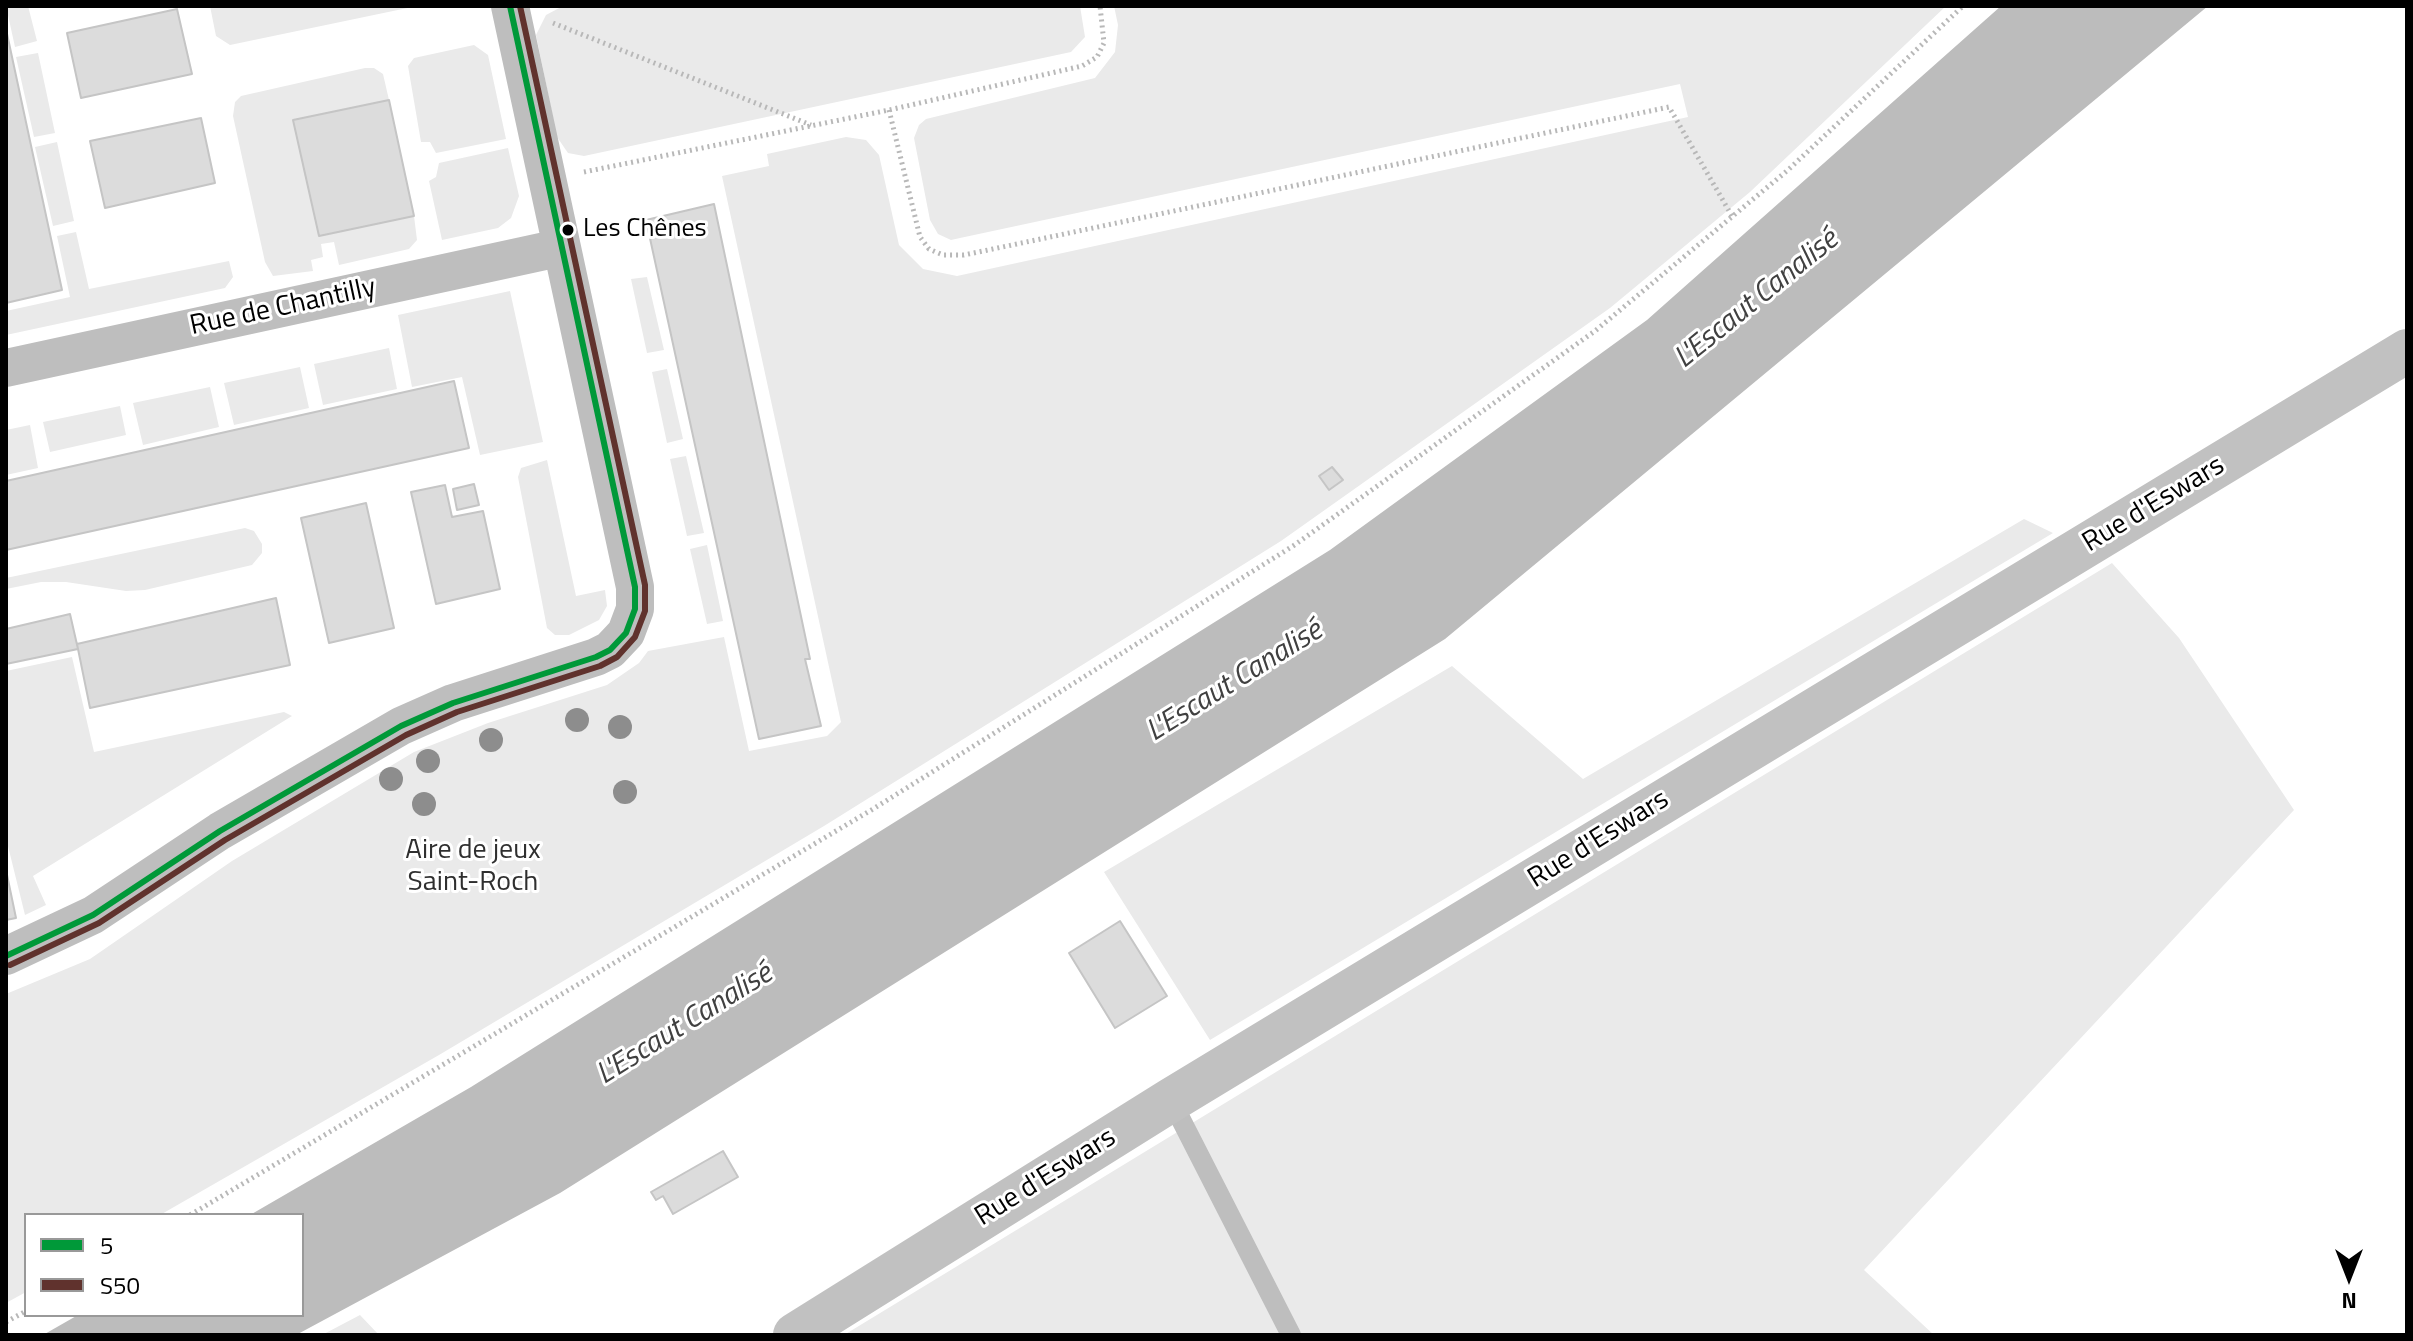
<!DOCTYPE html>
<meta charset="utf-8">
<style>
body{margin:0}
#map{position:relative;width:2413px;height:1341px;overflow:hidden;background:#fff;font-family:"Titillium Web",sans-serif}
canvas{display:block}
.frame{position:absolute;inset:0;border:8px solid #000;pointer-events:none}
.legend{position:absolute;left:24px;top:1213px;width:280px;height:104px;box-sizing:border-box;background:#fff;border:2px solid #999;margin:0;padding:10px 14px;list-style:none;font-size:24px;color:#000}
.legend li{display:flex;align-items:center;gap:16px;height:40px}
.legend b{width:40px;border:2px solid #999}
.north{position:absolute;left:2309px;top:1237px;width:80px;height:80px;-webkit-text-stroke:6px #fff;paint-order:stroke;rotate:180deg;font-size:22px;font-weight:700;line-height:32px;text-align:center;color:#000}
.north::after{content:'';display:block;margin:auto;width:28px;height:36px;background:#000;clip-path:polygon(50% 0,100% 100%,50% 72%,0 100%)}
</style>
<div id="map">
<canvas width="2413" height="1341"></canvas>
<div class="frame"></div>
<ul class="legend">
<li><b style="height:10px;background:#009939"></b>5</li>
<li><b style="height:10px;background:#60322d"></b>S50</li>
</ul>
<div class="north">N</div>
</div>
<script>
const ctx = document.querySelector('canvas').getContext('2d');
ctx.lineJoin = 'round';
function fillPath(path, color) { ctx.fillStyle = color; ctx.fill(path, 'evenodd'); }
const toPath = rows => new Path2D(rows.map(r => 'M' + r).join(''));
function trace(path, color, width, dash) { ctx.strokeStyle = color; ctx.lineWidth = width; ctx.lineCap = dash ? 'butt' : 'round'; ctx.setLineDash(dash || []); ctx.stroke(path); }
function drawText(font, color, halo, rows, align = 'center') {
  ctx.font = font + ' "Titillium Web",sans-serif'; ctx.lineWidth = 6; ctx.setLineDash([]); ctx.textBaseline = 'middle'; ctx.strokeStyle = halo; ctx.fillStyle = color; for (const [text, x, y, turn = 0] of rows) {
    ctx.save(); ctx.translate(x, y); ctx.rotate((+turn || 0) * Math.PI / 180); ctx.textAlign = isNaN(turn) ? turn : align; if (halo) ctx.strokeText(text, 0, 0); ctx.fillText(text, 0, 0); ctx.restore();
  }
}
const green = toPath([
 [6,6,28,6,37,41,15,47],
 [210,6,417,6,230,45,216,36],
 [563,6,1080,6,1085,37,1071,52,584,156,568,153,557,137,536,35,546,15],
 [1114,6,1946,6,1750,192,1610,308,1281,541,824,826,439,1055,160,1215,26,1215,26,1292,6,1303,6,994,90,959,232,861,414,752,488,723,607,685,639,663,648,651,724,637,749,751,827,736,841,722,722,176,769,166,767,154,846,137,866,140,879,155,899,245,923,269,957,276,1688,117,1680,84,960,238,951,240,938,234,930,220,914,138,919,125,926,119,1095,78,1115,52,1118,25],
 [474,45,488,55,506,139,436,153,430,142,421,142,408,66,414,58],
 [38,53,55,133,34,137,16,57],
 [365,68,374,68,383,74,389,100,293,121,319,235,414,216,417,240,409,249,339,265,334,242,321,244,323,257,311,260,313,271,273,276,265,262,233,116,235,102,241,96],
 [57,142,74,221,53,226,35,147],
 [508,148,519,196,511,218,498,228,442,240,429,181,436,177,439,163],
 [76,232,89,289,229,261,233,277,225,288,6,335,6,311,70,297,57,236],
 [647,277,664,350,647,353,631,279],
 [510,291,543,442,480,455,462,377,412,387,398,315],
 [389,348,397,389,323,405,314,364],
 [300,367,309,408,234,425,224,383],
 [667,369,683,439,667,443,652,372],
 [210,387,219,427,143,445,133,403],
 [120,406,126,435,50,452,43,422],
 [30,425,38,468,6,475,6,430],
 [686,456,704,533,687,536,670,459],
 [547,460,576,596,605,590,607,606,599,620,569,635,555,635,547,628,518,477,521,468],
 [2024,519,2053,533,1210,1040,1104,872,1452,666,1583,779],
 [245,528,254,531,262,544,262,553,252,565,145,590,126,591,66,582,41,582,6,589,6,578],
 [707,545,723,621,707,624,690,549],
 [2112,563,2179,638,2294,810,1864,1270,1934,1335,844,1335],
 [72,657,94,752,284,712,292,716,33,876,46,905,25,915,6,838,6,671],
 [360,1315,379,1335,322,1335]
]);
const water = toPath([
 [2001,6,2208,6,1445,639,560,1193,296,1335,43,1335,78,1315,302,1315,302,1215,250,1215,471,1087,1330,550,1647,320]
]);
const building = toPath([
 [177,9,192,74,81,98,67,33,177,9],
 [6,29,62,290,6,303,6,29],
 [389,100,414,216,319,236,293,120,389,100],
 [201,118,215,183,105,208,90,141,201,118],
 [714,204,810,659,805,659,821,726,759,739,646,220,714,204],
 [454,381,469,448,6,550,6,481,454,381],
 [1332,467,1343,480,1329,490,1319,476,1332,467],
 [474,484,479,505,457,510,453,489,474,484],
 [445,485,452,517,483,511,500,589,436,604,411,492,445,485],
 [366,503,394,628,329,643,301,518,366,503],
 [276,598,290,665,90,708,77,644,276,598],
 [70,614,78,649,6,664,6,629,70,614],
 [6,870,16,918,6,920,6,870],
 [1120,921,1167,996,1115,1028,1069,953,1120,921],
 [723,1151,738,1177,673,1214,663,1196,656,1200,651,1192,723,1151]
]);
const path = toPath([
 [553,23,811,125],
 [889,110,920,237,929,249,943,255,964,255,1012,245,1669,107,1732,216],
 [584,172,889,110,1082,66,1097,57,1104,43,1100,6],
 [190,1215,873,809,1293,546,1595,331,1788,170,1963,6],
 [6,1322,26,1311]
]);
const lane = toPath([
 [1171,1100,1291,1335]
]);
const street = toPath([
 [6,368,559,248],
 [6,956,93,915,220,831,401,726,453,703,596,657,610,650,626,633,635,609,635,587,510,6]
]);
const secondary = toPath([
 [795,1335,1171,1100,2407,351]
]);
const bus1 = toPath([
 [6,956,93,915,220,831,401,726,453,703,596,657,610,650,626,633,635,609,635,587,510,6]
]);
const bus2 = toPath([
 [10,965,99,923,225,840,406,735,457,712,600,666,617,657,635,637,645,611,645,585,520,6]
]);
const trees = [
 [577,720],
 [620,727],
 [491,740],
 [428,761],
 [391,779],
 [625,792],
 [424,804]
];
const markers = [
 [568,230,7,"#000"]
];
const busNames = [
 ["Les Chênes",583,230]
];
const streetNames = [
 ["Rue de Chantilly",283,308,-12],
 ["Rue d'Eswars",2154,505,-31],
 ["Rue d'Eswars",1599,840,-32],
 ["Rue d'Eswars",1046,1178,-32]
];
const parkNames = [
 ["Aire de jeux",473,851],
 ["Saint-Roch",473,883]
];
const waterNames = [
 ["L'Escaut Canalisé",1757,300,-39],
 ["L'Escaut Canalisé",1235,682,-32],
 ["L'Escaut Canalisé",685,1025,-32]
];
fillPath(green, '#eaeaea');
fillPath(water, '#bcbcbc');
fillPath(building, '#dcdcdc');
trace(building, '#c5c5c5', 2);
trace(path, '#b8b8b8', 5, [2, 4]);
trace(lane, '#bebebe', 20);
trace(street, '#bebebe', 38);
trace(secondary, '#c1c1c1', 44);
trace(bus1, '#009939', 6);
trace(bus2, '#60322d', 6);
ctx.fillStyle = '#8d8d8d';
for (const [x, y] of trees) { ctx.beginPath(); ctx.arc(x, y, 12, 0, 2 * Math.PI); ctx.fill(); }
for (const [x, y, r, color] of markers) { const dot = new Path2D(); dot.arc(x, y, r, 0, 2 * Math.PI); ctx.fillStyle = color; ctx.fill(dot); trace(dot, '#fff', 3); }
drawText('26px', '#000', '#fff', busNames, 'left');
drawText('28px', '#000', '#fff', streetNames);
drawText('28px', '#2f2f2f', '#fff', parkNames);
drawText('italic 30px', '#404040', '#fff', waterNames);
</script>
